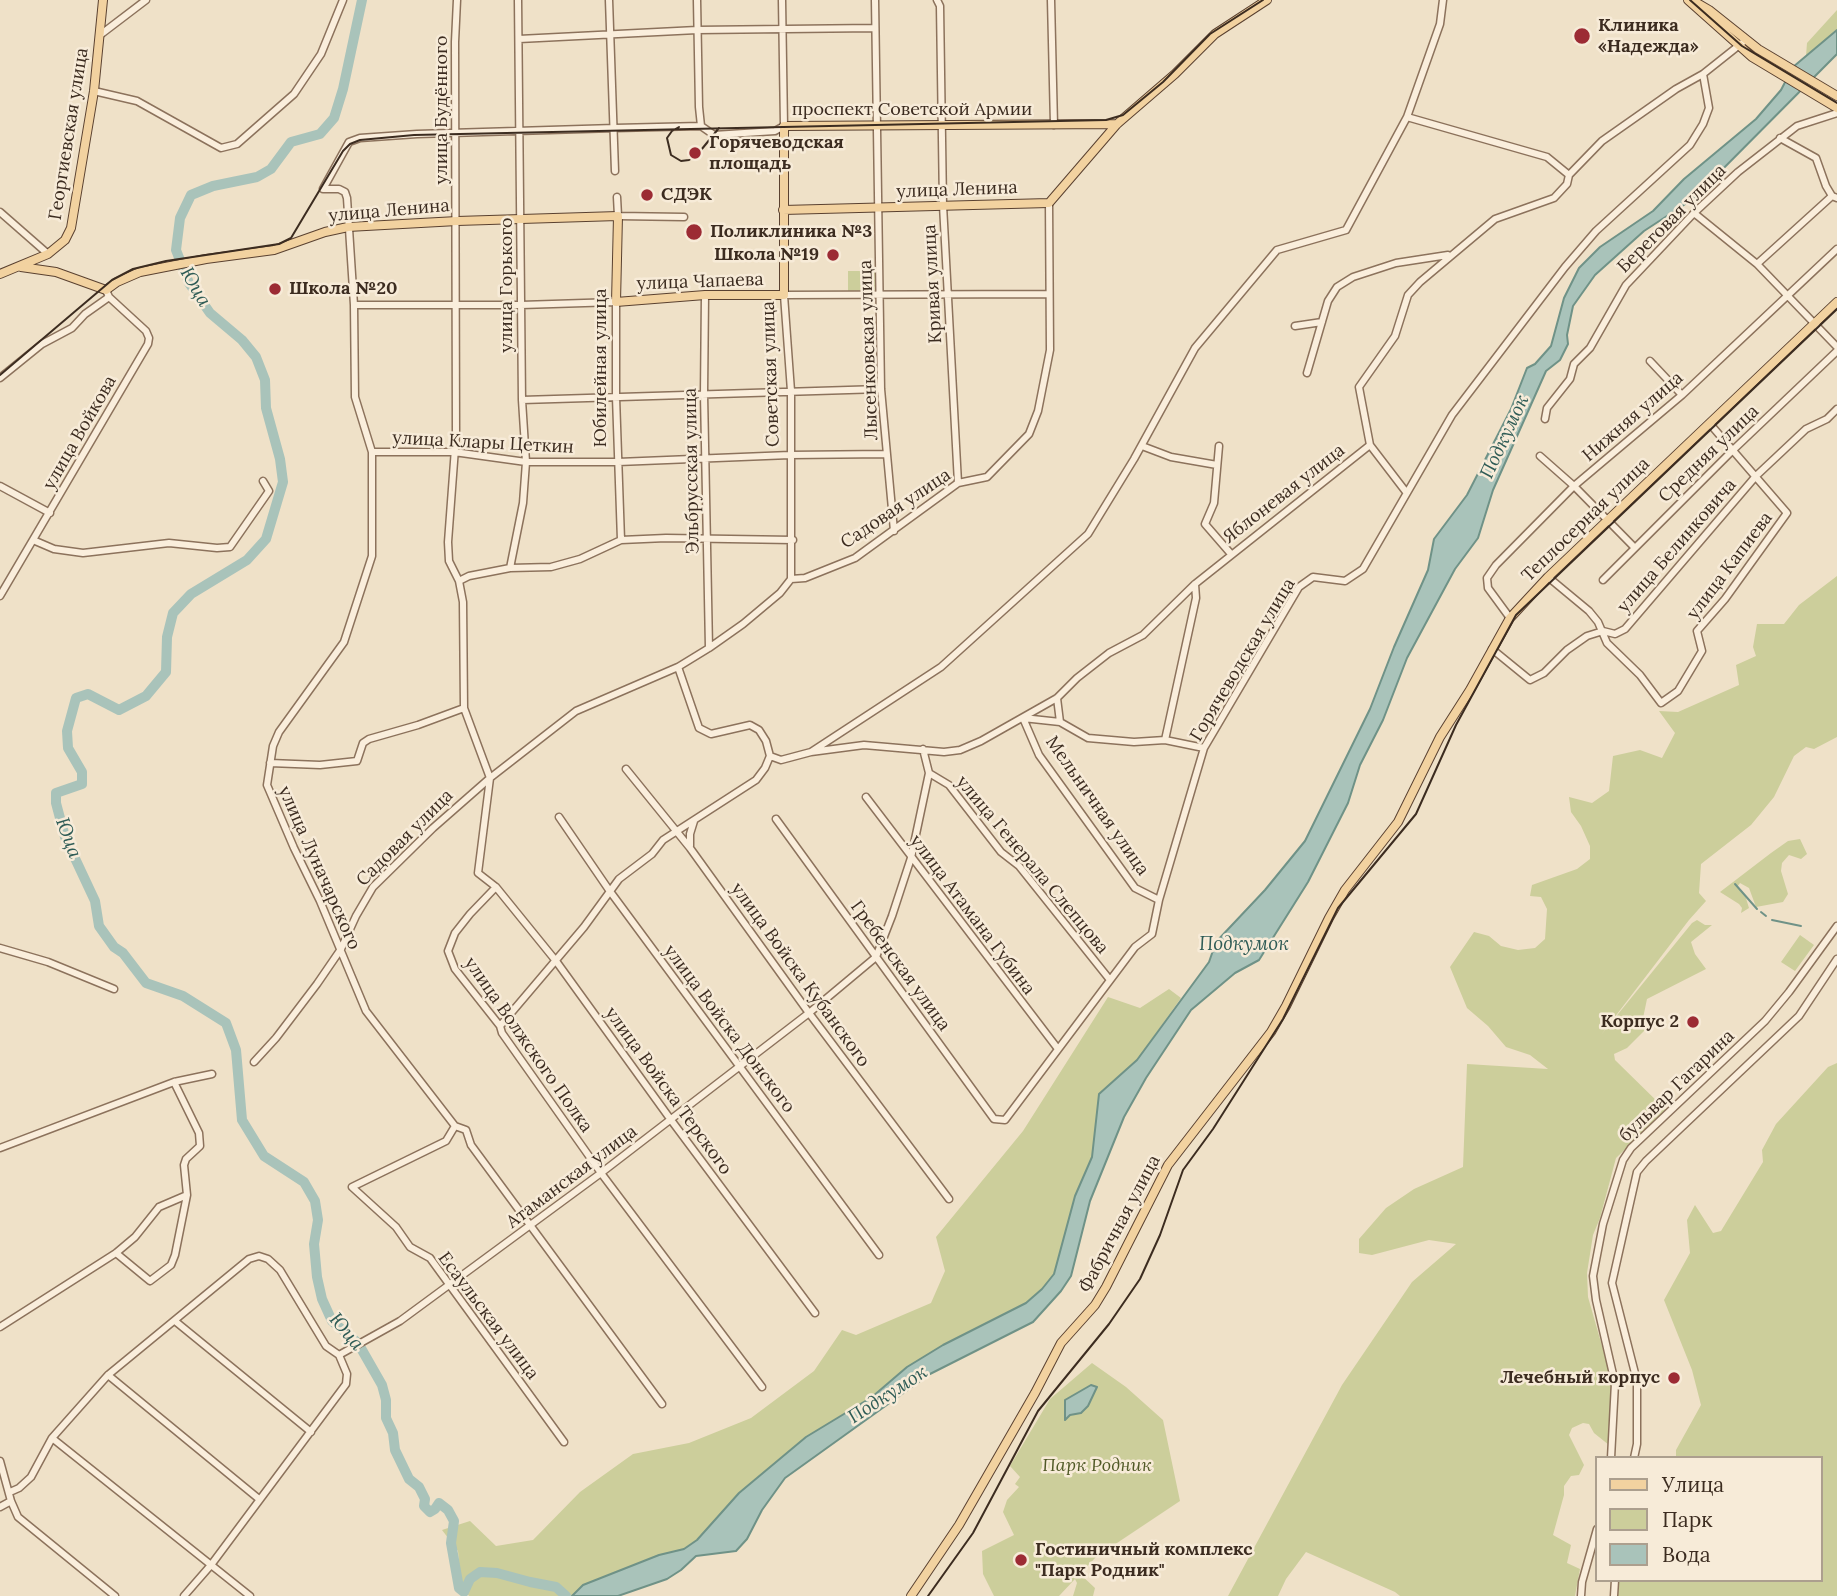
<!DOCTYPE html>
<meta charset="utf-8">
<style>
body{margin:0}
#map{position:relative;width:1837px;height:1596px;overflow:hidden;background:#efe1c8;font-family:Lora,serif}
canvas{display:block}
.legend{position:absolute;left:1595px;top:1456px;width:228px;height:126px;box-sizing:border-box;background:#f7ebd8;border:2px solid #ac9f8e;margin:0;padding:9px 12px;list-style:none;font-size:21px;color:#3c2c20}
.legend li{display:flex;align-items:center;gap:14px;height:35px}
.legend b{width:35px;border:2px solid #ac9f8e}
</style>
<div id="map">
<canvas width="1837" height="1596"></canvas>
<ul class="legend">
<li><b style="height:9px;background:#f2d2a0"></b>Улица</li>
<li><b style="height:19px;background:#ccce9b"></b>Парк</li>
<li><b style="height:19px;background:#a9c3ba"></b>Вода</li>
</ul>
</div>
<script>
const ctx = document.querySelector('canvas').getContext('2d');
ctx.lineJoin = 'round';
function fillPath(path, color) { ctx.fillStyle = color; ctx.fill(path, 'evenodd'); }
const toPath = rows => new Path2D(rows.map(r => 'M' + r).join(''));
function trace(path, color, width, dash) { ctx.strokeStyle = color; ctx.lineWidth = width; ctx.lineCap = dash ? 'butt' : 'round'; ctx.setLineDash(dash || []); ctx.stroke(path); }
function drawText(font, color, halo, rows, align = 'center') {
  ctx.font = font + ' Lora,serif'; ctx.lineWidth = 5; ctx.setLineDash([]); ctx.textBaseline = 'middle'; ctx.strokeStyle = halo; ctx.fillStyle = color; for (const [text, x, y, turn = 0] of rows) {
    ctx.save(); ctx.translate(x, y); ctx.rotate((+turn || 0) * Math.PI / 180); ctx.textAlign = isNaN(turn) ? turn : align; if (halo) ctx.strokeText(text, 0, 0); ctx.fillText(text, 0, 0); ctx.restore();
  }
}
const green = toPath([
 [1837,10,1837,30,1806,56,1807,43],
 [848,271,875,271,875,290,848,291],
 [1837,576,1837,737,1814,749,1806,747,1794,756,1774,797,1751,825,1701,864,1699,893,1706,901,1689,920,1601,1035,1692,923,1697,920,1705,925,1712,925,1691,942,1695,954,1706,969,1647,999,1642,1023,1647,1028,1627,1048,1614,1054,1615,1060,1666,1110,1616,1158,1600,1218,1593,1235,1587,1273,1588,1297,1612,1381,1611,1414,1609,1445,1594,1433,1589,1424,1583,1423,1572,1428,1569,1435,1584,1465,1579,1475,1571,1476,1564,1486,1564,1495,1553,1535,1571,1545,1567,1563,1580,1569,1575,1596,1400,1596,1395,1592,1306,1552,1286,1579,1278,1596,1228,1596,1342,1385,1412,1282,1456,1244,1429,1240,1372,1255,1359,1253,1359,1239,1386,1208,1414,1189,1463,1167,1467,1064,1548,1069,1530,1055,1506,1047,1488,1026,1467,1008,1450,967,1474,932,1489,936,1501,946,1518,950,1535,948,1545,939,1547,909,1541,897,1530,896,1532,885,1577,869,1590,859,1590,846,1581,826,1571,812,1569,797,1592,803,1609,791,1613,756,1640,750,1662,758,1675,733,1659,711,1678,712,1739,685,1736,665,1756,656,1753,647,1757,624,1784,624,1799,605],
 [1800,839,1807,854,1801,859,1789,855,1782,863,1781,871,1788,894,1783,902,1756,907,1749,888,1740,883,1737,887,1745,895,1749,908,1741,913,1742,908,1739,904,1720,892,1771,853,1788,841],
 [1800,935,1814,945,1795,971,1781,962],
 [1169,989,1181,998,1137,1060,1099,1095,1092,1157,1075,1196,1054,1274,1042,1289,1026,1303,943,1345,907,1367,873,1397,806,1437,739,1493,697,1540,684,1549,659,1555,583,1585,572,1596,469,1596,462,1586,460,1575,458,1551,442,1530,470,1521,496,1546,533,1540,580,1492,633,1454,689,1443,751,1418,814,1371,842,1330,856,1335,931,1303,945,1271,936,1237,1023,1131,1108,997,1140,1008],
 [1837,1063,1837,1596,1615,1596,1616,1580,1821,1580,1821,1458,1676,1458,1676,1450,1701,1405,1692,1370,1664,1300,1690,1253,1687,1220,1695,1205,1713,1233,1721,1231,1763,1162,1762,1150,1776,1124,1828,1067],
 [1092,1363,1126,1387,1163,1420,1180,1501,1096,1557,1080,1574,1095,1588,1093,1596,1073,1596,1077,1583,1075,1579,1059,1596,994,1596,983,1574,982,1551,1014,1535,1003,1512,1007,1500,1019,1487,1015,1484,1020,1477,1010,1466,1050,1399]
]);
const water = toPath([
 [1837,30,1837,54,1693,199,1644,231,1595,275,1573,306,1567,335,1568,344,1560,360,1546,371,1493,490,1478,538,1455,569,1407,658,1383,720,1360,765,1348,803,1308,882,1259,960,1235,973,1191,1010,1146,1078,1124,1117,1090,1201,1071,1276,1061,1291,1033,1322,930,1374,785,1478,762,1510,747,1539,736,1551,696,1556,681,1570,667,1579,618,1596,572,1596,583,1585,659,1555,684,1549,697,1540,739,1493,806,1437,872,1397,907,1367,943,1345,1026,1303,1042,1289,1054,1274,1075,1196,1092,1157,1099,1094,1137,1060,1209,962,1216,942,1265,890,1305,841,1370,709,1394,647,1428,570,1434,539,1467,495,1511,409,1527,368,1535,364,1551,346,1564,298,1579,268,1600,247,1653,211,1684,179,1756,119,1781,90,1793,67,1837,30],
 [1091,1385,1097,1387,1088,1406,1081,1413,1070,1415,1065,1420,1065,1400,1091,1385]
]);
const stream = toPath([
 [1735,884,1757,909],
 [1761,912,1766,916],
 [1772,920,1801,926]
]);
const river = toPath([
 [362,0,343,89,334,118,320,134,291,142,271,169,257,177,213,186,191,195,180,218,176,250,189,283,210,313,242,340,256,357,265,380,266,408,280,459,283,482,266,539,247,560,191,594,173,613,167,637,166,672,146,696,119,710,88,694,76,698,67,731,68,748,82,772,82,784,56,793,56,803,65,837,95,901,99,926,114,947,123,953,146,983,183,996,226,1023,236,1050,242,1120,264,1156,304,1182,315,1201,318,1220,314,1244,317,1277,322,1299,332,1321,358,1343,382,1385,386,1400,386,1418,393,1433,395,1450,409,1479,419,1487,425,1499,424,1506,430,1512,435,1509,439,1503,448,1510,454,1521,451,1543,459,1588,464,1592,470,1579,480,1572,497,1573,530,1582,556,1587,566,1596]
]);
const minor = toPath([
 [457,0,455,42,456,435,448,542,449,561,459,581,463,602,464,708,490,778,478,873,496,887,556,961,671,1120,815,1313],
 [609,0,615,171],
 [697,0,699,107,701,126],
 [875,0,881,389,894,531],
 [937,0,940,6,943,205,958,483],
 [1051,0,1054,125],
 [100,35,146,0],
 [519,39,697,30,875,28],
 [94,91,137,101,221,148,237,144,294,94,321,54,343,0],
 [1407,117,1547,157,1569,175],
 [1780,138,1816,158,1826,186,1832,196,1837,198],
 [617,197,618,216,684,217],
 [0,212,48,254],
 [1694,213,1757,264,1837,347],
 [1757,264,1832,196],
 [705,295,704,394,709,648],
 [354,305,521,305,616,302,616,397,621,540],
 [1295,326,1322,322],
 [1650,361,1682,395],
 [1307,373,1328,301,1337,287,1353,277,1396,263,1448,255],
 [0,378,42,344,72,328,85,314,109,297],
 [522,400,881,389],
 [1545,419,1547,408,1570,379,1574,364,1590,348,1626,285,1694,213,1738,172,1797,126,1837,113],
 [1370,445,1406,492],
 [1142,446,1171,457,1217,465],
 [1219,446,1214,503,1205,524,1231,554],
 [372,452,454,452,526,462,618,462,790,455,887,454],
 [1540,456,1574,486,1634,547],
 [0,486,50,513],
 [33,540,54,549,83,553,169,543,217,548,230,547,269,491,263,481],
 [510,568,523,503,526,462,522,400,518,0],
 [1548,577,1589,611,1598,622,1607,643,1640,675,1661,703,1678,691,1702,651,1697,631,1725,599,1787,513,1710,424],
 [791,579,791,391,784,295,1048,294],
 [1603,580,1733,450,1837,351],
 [459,581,469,576,510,568,551,567,580,559,621,540,666,538,793,540],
 [0,596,148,344,149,338,146,331,109,297,106,290],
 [1510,618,1488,588,1487,578,1496,565,1574,486,1682,395,1837,249],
 [1492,649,1530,680,1544,673,1567,650,1587,636,1603,631,1615,634,1625,629,1756,476,1806,429,1827,419,1837,409],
 [678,667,699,728,711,734,750,725,759,730,766,741,770,756,781,760,811,752,941,667,1088,534,1134,459,1195,348,1277,250,1346,230,1407,117,1440,24,1443,0],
 [1057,698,1060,722,1088,738,1134,742,1165,740,1204,748],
 [1060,722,1023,718,1039,755,1135,888,1159,900],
 [1165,740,1196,598,1195,584],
 [811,752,864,745,944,752,960,750,981,741,1057,698,1077,678,1109,653,1143,635,1195,584,1370,445,1359,387,1395,336,1408,295,1420,282,1495,219,1554,198,1567,184,1569,175,1602,141,1676,89,1703,74,1742,43],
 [270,763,320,765,357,761,363,743,369,739,418,725,464,708],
 [626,769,690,848,809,1013,949,1199],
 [929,773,949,785,1001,852,1019,866,1110,980],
 [866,797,1058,1049],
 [559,817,609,890,879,1255],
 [776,819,994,1119,1005,1120,1135,947,1152,934,1159,900,1204,748,1299,587,1313,577,1345,581,1363,569,1452,415,1565,267,1596,231,1690,145,1703,124,1709,108,1703,74],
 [690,846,690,834,694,821],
 [496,887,470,914,455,933,448,951,455,969,500,1026,502,1033,601,1173,762,1387],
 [0,948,48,962,114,989],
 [500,1026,584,927,619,879,652,854,663,840,756,780,765,768,770,756],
 [254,1062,276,1038,317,984,341,949,356,916,373,887,433,828,490,778,576,711,678,667,709,648,743,624,780,593,791,579,805,578,855,558,958,483,987,477,1029,434,1038,411,1050,350,1049,203],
 [455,1126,446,1141,352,1187,396,1227,410,1247,430,1258,564,1442],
 [0,1148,174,1082,212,1074],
 [116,1253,150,1281,171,1265,175,1255,187,1195],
 [175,1321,311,1432],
 [0,1327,116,1253,135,1237,159,1207,187,1195,184,1165,186,1159,200,1146,199,1133,174,1082],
 [339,1355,400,1321,601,1173,809,1013,876,957,892,916,911,858,929,773,923,749],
 [108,1375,259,1499],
 [662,1404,471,1145,466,1130,455,1126,366,1011,320,901,294,848,267,785,273,746,279,732,344,642,372,556,372,452,355,397,354,305,347,198,345,192,339,189,323,189,349,142,360,138,417,134,615,128,701,126,714,135,775,131,784,126,782,0],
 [52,1438,250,1596],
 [1611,1458,1615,1383,1596,1300,1593,1276,1603,1224,1623,1160,1631,1148,1765,1021,1789,992,1837,926],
 [1634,1458,1637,1444,1637,1381,1612,1283,1637,1172,1646,1161,1799,1016,1837,959],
 [0,1461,11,1501,18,1517,115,1596],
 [10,1492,19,1488,31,1477,52,1438,108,1375,249,1259,259,1256,268,1259,280,1270,326,1346,339,1355],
 [0,1507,11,1501],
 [184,1596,211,1565,346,1384,347,1374,339,1355],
 [1581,1596,1582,1582,1597,1529],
 [1614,1596,1615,1580]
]);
const major = toPath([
 [1688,0,1752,57,1837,108],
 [1697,3,1709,10,1758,49,1837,96],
 [783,210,1049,203,1117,124,1175,74,1215,34,1267,0],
 [21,267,56,272,106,290,117,282,140,272,206,259,274,250,325,232,348,227,457,221,618,216,616,302,705,295,784,295,784,126,1117,124],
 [0,274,48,254,65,240,71,228,94,91,103,0],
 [911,1596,959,1525,1035,1393,1061,1343,1095,1305,1106,1287,1168,1165,1271,1032,1286,1006,1329,918,1345,890,1398,822,1440,737,1470,690,1510,618,1548,577,1837,302]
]);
const tram = toPath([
 [1690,0,1742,46,1837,103],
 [679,127,672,131,667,138,671,155,681,161,689,160,697,155,719,128],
 [0,375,112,280,133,269,166,261,279,244,291,238,343,151,350,144,360,140,414,135,1106,120,1123,115,1163,82,1210,34,1263,0],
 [928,1596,973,1533,1038,1411,1109,1324,1140,1279,1160,1235,1183,1170,1213,1129,1283,1019,1338,908,1416,814,1456,725,1516,615,1837,309]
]);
const markers = [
 [1582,36,9,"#9c2b34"],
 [695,153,7,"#9c2b34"],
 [647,195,7,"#9c2b34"],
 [694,232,9,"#9c2b34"],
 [833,255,7,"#9c2b34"],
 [275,289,7,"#9c2b34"],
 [1693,1022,7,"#9c2b34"],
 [1674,1378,7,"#9c2b34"],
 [1021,1560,7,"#9c2b34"]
];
const poiNames = [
 ["Клиника",1598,26],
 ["«Надежда»",1598,47],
 ["Горячеводская",709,143],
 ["площадь",709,164],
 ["СДЭК",661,195],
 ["Поликлиника №3",710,232],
 ["Школа №19",819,255,"right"],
 ["Школа №20",289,289],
 ["Корпус 2",1679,1022,"right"],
 ["Лечебный корпус",1660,1378,"right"],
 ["Гостиничный комплекс",1035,1550],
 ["\"Парк Родник\"",1035,1571]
];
const streetNames = [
 ["улица Будённого",442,110,-90],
 ["проспект Советской Армии",912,110],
 ["Георгиевская улица",69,134,-81],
 ["улица Ленина",957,190,-2],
 ["улица Ленина",389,211,-5],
 ["Береговая улица",1672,219,-45],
 ["улица Чапаева",700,282,-2],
 ["Кривая улица",933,284,-93],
 ["улица Горького",507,285,-90],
 ["Лысенковская улица",869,350,-92],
 ["Юбилейная улица",601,368,-90],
 ["Советская улица",771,374,-92],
 ["Нижняя улица",1633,417,-41],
 ["улица Войкова",80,433,-60],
 ["улица Клары Цеткин",483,443,3],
 ["Средняя улица",1709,454,-44],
 ["Эльбрусская улица",692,471,-91],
 ["Яблоневая улица",1284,494,-38],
 ["Садовая улица",896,509,-34],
 ["Теплосерная улица",1586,520,-44],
 ["улица Белинковича",1677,546,-49],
 ["улица Капиева",1730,566,-53],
 ["Горячеводская улица",1243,660,-59],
 ["Мельничная улица",1097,806,55],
 ["Садовая улица",405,838,-45],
 ["улица Генерала Слепцова",1032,865,50],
 ["улица Луначарского",319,868,66],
 ["улица Атамана Губина",972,915,53],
 ["Гребенская улица",900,966,54],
 ["улица Войска Кубанского",800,975,54],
 ["улица Войска Донского",729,1029,53],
 ["улица Волжского Полка",528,1045,55],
 ["бульвар Гагарина",1677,1086,-44],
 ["улица Войска Терского",668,1091,54],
 ["Атаманская улица",572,1177,-37],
 ["Фабричная улица",1120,1224,-62],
 ["Есаульская улица",488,1316,53]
];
const parkNames = [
 ["Парк Родник",1097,1466]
];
const waterNames = [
 ["Юца",195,287,60],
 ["Подкумок",1505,437,-65],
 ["Юца",68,838,70],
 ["Подкумок",1244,945],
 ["Юца",346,1332,50],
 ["Подкумок",888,1395,-33]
];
fillPath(green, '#ccce9b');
fillPath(water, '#a9c3ba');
trace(water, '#6f9287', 2);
trace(stream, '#6f9287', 2);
trace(river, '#a9c3ba', 10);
trace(minor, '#8c725c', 9);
trace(major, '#5a4130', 10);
trace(minor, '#faeedc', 6);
trace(major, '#f2d2a0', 8);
trace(tram, '#3c2c20', 2);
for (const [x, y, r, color] of markers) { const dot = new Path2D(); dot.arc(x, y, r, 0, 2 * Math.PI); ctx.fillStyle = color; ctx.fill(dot); trace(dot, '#f7ebd8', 2.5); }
drawText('bold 18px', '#3c2c20', '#f7ebd8', poiNames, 'left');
drawText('18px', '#3c2c20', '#f7ebd8', streetNames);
drawText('italic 18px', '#505926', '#f7ebd8', parkNames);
drawText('italic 19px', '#2f5c56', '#f7ebd8', waterNames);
</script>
